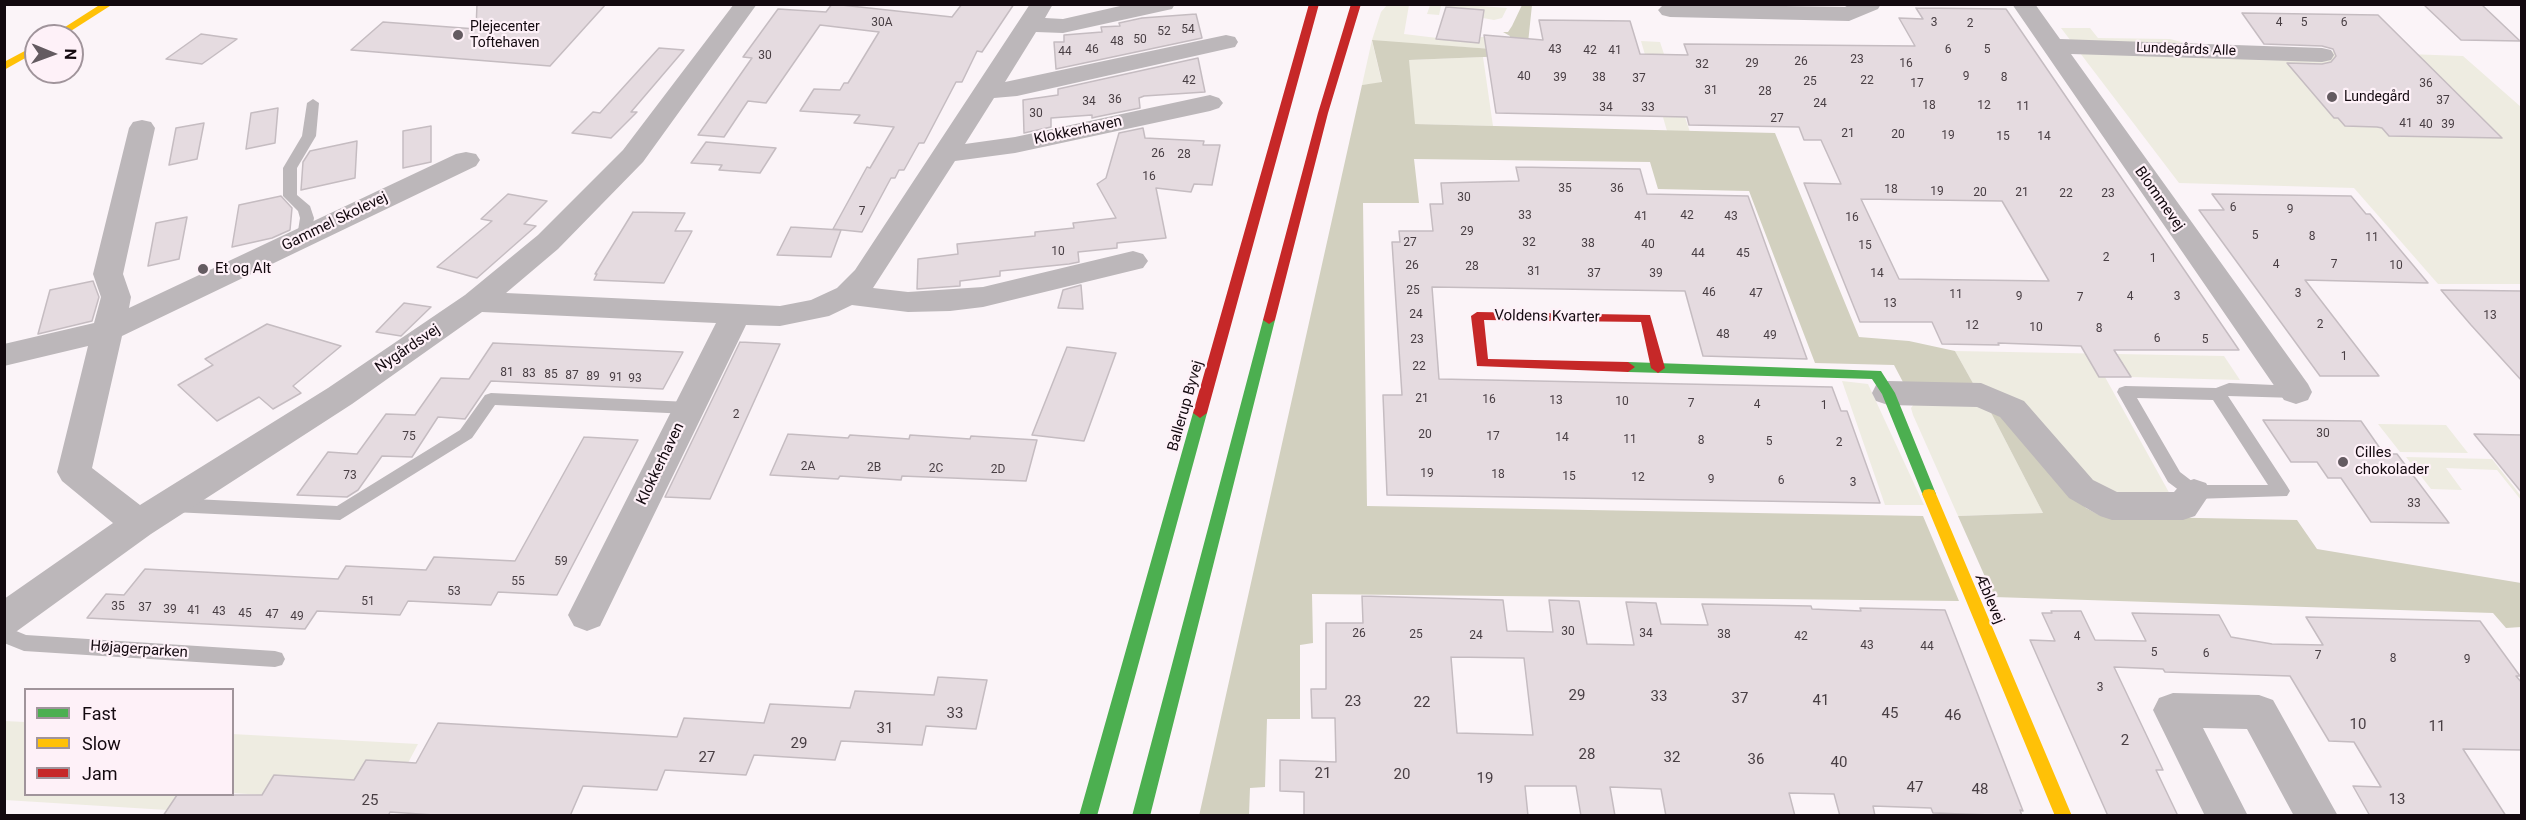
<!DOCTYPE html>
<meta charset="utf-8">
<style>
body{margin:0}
#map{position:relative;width:2526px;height:820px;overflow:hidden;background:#fbf4f8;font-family:Roboto,sans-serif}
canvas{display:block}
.frame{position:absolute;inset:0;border:6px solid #13090f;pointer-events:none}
.legend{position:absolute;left:24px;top:688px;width:210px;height:108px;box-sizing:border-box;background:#fef1f8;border:2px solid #a0949b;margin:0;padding:8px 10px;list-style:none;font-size:18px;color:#13090f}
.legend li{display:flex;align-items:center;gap:12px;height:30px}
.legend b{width:30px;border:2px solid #a0949b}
.north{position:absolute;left:24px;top:24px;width:60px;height:60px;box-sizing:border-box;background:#fef1f8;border:2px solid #a0949b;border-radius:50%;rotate:91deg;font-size:16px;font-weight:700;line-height:24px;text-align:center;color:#13090f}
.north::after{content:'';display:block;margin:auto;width:21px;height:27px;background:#645b61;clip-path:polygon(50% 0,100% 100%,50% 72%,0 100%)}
</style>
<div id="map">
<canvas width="2526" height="820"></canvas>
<div class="frame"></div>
<ul class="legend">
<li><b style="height:8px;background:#4caf50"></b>Fast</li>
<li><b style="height:8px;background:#ffc107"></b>Slow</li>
<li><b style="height:8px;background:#c62828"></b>Jam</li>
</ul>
<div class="north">N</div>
</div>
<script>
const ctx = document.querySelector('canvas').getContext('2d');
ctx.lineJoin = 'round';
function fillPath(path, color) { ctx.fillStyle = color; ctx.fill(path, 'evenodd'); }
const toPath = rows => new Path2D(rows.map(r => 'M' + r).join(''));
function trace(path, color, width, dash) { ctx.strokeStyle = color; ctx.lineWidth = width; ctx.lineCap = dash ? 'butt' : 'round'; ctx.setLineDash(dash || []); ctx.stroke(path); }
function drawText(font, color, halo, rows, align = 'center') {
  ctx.font = font + ' Roboto,sans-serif'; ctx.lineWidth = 4.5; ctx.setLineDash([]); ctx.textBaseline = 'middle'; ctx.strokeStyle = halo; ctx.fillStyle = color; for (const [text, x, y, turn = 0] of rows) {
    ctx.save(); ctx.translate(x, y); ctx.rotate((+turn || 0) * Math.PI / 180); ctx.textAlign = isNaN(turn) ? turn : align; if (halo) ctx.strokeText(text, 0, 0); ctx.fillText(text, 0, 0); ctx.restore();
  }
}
const green = toPath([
 [1387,5,1409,5,1404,34,1479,43,1480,37,1486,37,1492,49,1372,41,1382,83,1362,85,1372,40,1381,12],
 [1430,5,1468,5,1507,8,1502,18,1494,20,1483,18,1483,10,1441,6,1439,15,1427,14],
 [2061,28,2090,28,2098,38,2170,39,2185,43,2296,50,2463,56,2521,107,2521,284,2438,284,2354,188,2179,183],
 [1641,41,1660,42,1690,132,1667,131],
 [1483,57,1493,126,1414,124,1408,60],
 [1955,351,2224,356,2240,380,2131,377,2120,360,2089,360,2099,377,2105,377,2171,496,2106,495,1974,385],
 [1842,381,1868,384,1924,505,1885,505],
 [1914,404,1987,405,2043,513,1958,516,1913,415,1911,408],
 [2378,424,2446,425,2468,453,2400,452],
 [2406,457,2492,459,2521,496,2521,500,2497,470,2446,468,2462,490,2431,489],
 [4,721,25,722,26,794,177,795,167,810,5,800],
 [232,734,418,744,408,763,354,780,274,775,262,795,233,793]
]);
const forest = toPath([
 [1522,5,1532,5,1528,43,1509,56,1409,60,1415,124,1775,133,1859,337,1909,341,1955,351,1974,385,1904,384,1894,365,1815,363,1749,191,1658,189,1650,162,1414,159,1419,203,1363,203,1367,506,1923,516,1959,601,1312,594,1313,643,1300,645,1300,719,1267,719,1265,787,1250,788,1249,815,1199,816,1362,85,1382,82,1372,40,1492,49,1509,43,1510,36,1503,32,1508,32,1512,26],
 [1987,405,2000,412,2086,508,2101,516,2297,520,2317,549,2521,583,2521,627,2506,628,2493,613,1994,597,1958,516,2043,513]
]);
const building = toPath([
 [477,4,606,4,550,66,351,50,383,22,476,29,477,4],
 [832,4,952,17,962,4,1014,4,982,52,977,51,962,82,956,82,924,143,919,143,904,170,899,170,895,178,891,178,862,232,833,229,867,167,870,168,894,127,854,123,860,115,800,111,814,89,840,90,844,83,848,83,879,32,820,25,766,103,748,101,724,137,698,135,752,58,743,57,778,9,826,12,832,4],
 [2423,4,2481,4,2520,41,2461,40,2423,4],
 [1446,7,1484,10,1479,43,1436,39,1446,7],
 [1916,8,2006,9,2239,350,2114,350,2131,377,2099,377,2081,346,1998,343,1999,345,1942,344,1932,322,1860,322,1804,183,1841,184,1821,140,1804,140,1799,127,1689,125,1687,117,1496,113,1484,35,1543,40,1539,20,1630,21,1640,54,1688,55,1684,44,1915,46,1899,18,1923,19,1916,8],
 [1861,199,2002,201,2049,281,1899,279,1861,199],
 [2242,13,2378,15,2502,138,2389,136,2382,128,2377,127,2345,126,2338,118,2334,118,2287,63,2322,64,2331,62,2336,56,2333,49,2322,46,2264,44,2242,13],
 [1196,14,1202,38,1056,69,1054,42,1064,42,1064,35,1102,32,1101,27,1120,26,1119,23,1142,18,1196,14],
 [201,34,237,39,202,64,166,59,201,34],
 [659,48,684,50,631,112,637,112,611,138,572,133,593,112,600,113,659,48],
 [1198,58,1205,92,1144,96,1139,98,1140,108,1096,117,1092,118,1092,115,1051,118,1051,127,1024,133,1023,100,1058,95,1058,89,1198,58],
 [278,108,275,143,246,149,251,113,278,108],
 [204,123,197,159,169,165,176,128,204,123],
 [431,126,431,162,403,168,403,131,431,126],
 [1143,128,1145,138,1204,141,1203,145,1220,145,1212,185,1194,184,1191,192,1156,188,1166,238,1117,243,1117,248,1078,252,1079,262,1069,264,1000,271,1000,276,960,281,960,286,917,289,918,259,958,254,957,244,1035,236,1035,232,1074,228,1073,223,1116,218,1097,184,1106,178,1119,133,1143,128],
 [357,141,355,178,301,190,303,162,310,151,357,141],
 [706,142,776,148,760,173,719,170,722,165,691,163,706,142],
 [1516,167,1640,169,1647,194,1748,196,1807,359,1703,356,1685,291,1432,287,1439,379,1832,387,1841,411,1847,411,1880,503,1387,495,1383,395,1402,395,1392,242,1400,242,1399,231,1433,231,1430,204,1443,204,1441,183,1519,181,1516,167],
 [508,194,547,201,524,224,536,226,477,278,437,267,492,221,481,219,508,194],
 [2212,194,2351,196,2366,214,2370,214,2428,283,2305,280,2379,376,2320,376,2199,210,2224,210,2212,194],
 [281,196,292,208,290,230,272,238,232,247,239,205,281,196],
 [633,212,685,213,675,231,692,231,664,283,594,280,597,274,595,274,633,212],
 [187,217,179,259,148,266,156,223,187,217],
 [791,227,841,230,831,257,777,255,791,227],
 [93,281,99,297,92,321,38,334,50,290,93,281],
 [1081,285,1083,309,1058,308,1063,290,1081,285],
 [2441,290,2522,291,2522,381,2471,325,2441,290],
 [404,303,431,307,401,336,376,332,404,303],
 [267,324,341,346,293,386,301,393,273,409,259,397,217,421,178,385,213,365,205,359,267,324],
 [740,342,780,344,710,499,665,497,740,342],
 [493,343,683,352,663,389,491,381,465,419,438,417,412,457,382,456,358,490,347,497,297,495,328,452,357,454,386,414,415,415,441,378,469,379,493,343],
 [1067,347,1116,353,1084,441,1032,435,1067,347],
 [2263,420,2361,421,2384,454,2397,454,2449,523,2371,522,2341,478,2328,478,2317,462,2291,462,2263,420],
 [788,434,848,438,850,435,909,439,910,435,970,439,971,436,1037,440,1026,481,902,476,901,480,840,476,838,479,770,475,788,434],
 [2474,434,2522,435,2522,493,2474,434],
 [584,437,638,440,557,595,498,592,491,605,408,601,400,615,317,611,305,629,87,618,106,594,124,595,145,569,338,579,346,566,426,570,434,557,515,561,584,437],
 [1362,596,1503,600,1507,631,1553,632,1549,600,1579,601,1587,644,1634,645,1626,602,1656,603,1661,624,1708,625,1702,604,1811,606,1812,609,1861,611,1860,608,1945,610,2023,811,2020,810,2022,816,1933,813,1931,808,1873,806,1875,816,1840,816,1834,794,1789,793,1795,816,1666,816,1661,789,1610,787,1615,816,1581,816,1576,786,1525,786,1528,816,1304,816,1304,792,1280,791,1280,760,1336,762,1335,718,1312,718,1311,689,1326,689,1326,623,1363,623,1362,596],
 [1451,657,1524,658,1533,735,1457,733,1451,657],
 [2051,611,2081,611,2095,640,2146,641,2132,613,2219,615,2231,637,2272,644,2323,645,2306,617,2480,621,2520,676,2516,676,2522,683,2522,750,2463,749,2506,816,2370,816,2353,786,2381,787,2354,742,2329,741,2290,676,2165,672,2163,669,2114,667,2163,770,2156,770,2178,816,2108,816,2030,640,2055,641,2042,613,2052,613,2051,611],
 [938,677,987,680,976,729,926,726,922,745,841,741,835,760,754,755,746,775,665,770,657,790,583,786,570,816,449,816,390,812,388,816,163,816,177,795,262,795,274,775,354,780,366,760,416,763,438,723,677,737,684,718,764,723,770,704,850,708,855,691,934,695,938,677]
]);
const lane = toPath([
 [313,99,319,103,316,136,297,168,297,195,310,206,314,218,311,237,304,242,297,237,300,218,298,211,283,196,283,168,302,136,307,103,313,99],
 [2229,383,2296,386,2302,388,2304,392,2302,396,2296,398,2228,396,2287,486,2290,491,2287,496,2194,499,2188,497,2168,482,2117,392,2119,388,2125,386,2216,388,2229,383],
 [2137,398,2213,400,2268,485,2197,485,2180,472,2137,398],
 [491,393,689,402,695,404,697,408,695,412,689,414,495,405,472,438,340,520,173,512,167,510,164,505,167,500,173,498,337,506,460,430,485,395,491,393],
 [4,626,26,635,275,651,282,653,285,659,282,665,275,667,24,651,4,643,4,626]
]);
const street = toPath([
 [734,4,757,4,643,162,558,249,506,293,780,306,811,300,837,288,855,270,1030,4,1053,4,1045,18,1063,19,1129,4,1175,4,1172,9,1063,33,1036,32,1005,82,1226,35,1235,37,1238,42,1235,47,1226,49,1017,96,994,98,965,144,1015,137,1210,95,1219,98,1223,103,1219,108,1210,111,1015,153,955,161,873,288,908,292,983,287,1133,251,1143,254,1148,261,1143,268,983,307,950,311,908,312,852,305,829,316,780,326,746,325,600,626,587,631,574,626,568,615,716,323,482,312,352,404,151,534,17,631,4,635,4,599,113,523,62,481,57,472,88,346,4,366,4,344,94,323,101,297,93,274,129,128,133,122,142,120,151,122,155,128,123,274,131,297,129,308,456,154,466,152,476,154,480,160,476,166,122,336,92,468,140,505,328,388,465,295,538,235,623,150,734,4],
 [1664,4,1845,7,1850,4,1881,4,1878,9,1849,21,1670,17,1662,15,1658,10,1664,4],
 [2012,4,2035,4,2060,39,2322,48,2331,50,2334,55,2331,60,2322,62,2071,54,2308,384,2312,392,2308,400,2296,404,2284,400,2012,4],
 [1888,381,1981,383,2024,401,2093,480,2117,492,2174,492,2182,483,2194,479,2206,483,2211,492,2195,516,2183,520,2112,520,2100,516,2069,498,2000,417,1977,407,1888,405,1876,401,1872,393,1876,385,1888,381],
 [2173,693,2259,695,2273,700,2338,816,2294,816,2247,729,2203,728,2248,816,2205,816,2153,710,2159,698,2173,693]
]);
const fast = toPath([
 [1269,316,1275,320,1150,816,1132,816,1263,320,1269,316],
 [1628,362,1881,371,1895,393,1936,494,1934,498,1924,498,1882,394,1872,379,1628,372,1621,367,1628,362],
 [1200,408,1207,413,1097,816,1079,816,1193,413,1200,408]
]);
const slow = toPath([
 [101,4,113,4,63,36,51,36,101,4],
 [36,45,36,52,4,70,4,62,36,45],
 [1929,489,1934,490,1936,494,2072,816,2055,816,1922,494,1924,490,1929,489]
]);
const jam = toPath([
 [1309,4,1319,4,1207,413,1200,418,1193,413,1309,4],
 [1351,4,1361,4,1328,113,1275,320,1269,324,1263,320,1318,113,1351,4],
 [1477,312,1650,315,1665,368,1658,373,1651,368,1641,322,1484,320,1488,359,1628,362,1635,367,1628,372,1477,366,1471,316,1477,312]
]);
const markers = [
 [458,35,6,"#645b61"],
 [2332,97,6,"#645b61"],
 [203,269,6,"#645b61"],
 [2343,462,6,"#645b61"]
];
const numberNames = [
 ["30A",882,23],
 ["3",1934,23],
 ["4",2279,23],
 ["5",2304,23],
 ["6",2344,23],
 ["2",1970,24],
 ["54",1188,30],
 ["52",1164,32],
 ["50",1140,40],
 ["48",1117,42],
 ["46",1092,50],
 ["43",1555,50],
 ["6",1948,50],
 ["5",1987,50],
 ["42",1590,51],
 ["41",1615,51],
 ["44",1065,52],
 ["30",765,56],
 ["23",1857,60],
 ["26",1801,62],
 ["29",1752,64],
 ["16",1906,64],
 ["32",1702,65],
 ["40",1524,77],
 ["9",1966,77],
 ["39",1560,78],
 ["38",1599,78],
 ["8",2004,78],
 ["37",1639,79],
 ["42",1189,81],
 ["22",1867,81],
 ["25",1810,82],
 ["17",1917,84],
 ["36",2426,84],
 ["31",1711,91],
 ["28",1765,92],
 ["36",1115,100],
 ["37",2443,101],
 ["34",1089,102],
 ["24",1820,104],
 ["18",1929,106],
 ["12",1984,106],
 ["11",2023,107],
 ["34",1606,108],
 ["33",1648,108],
 ["30",1036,114],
 ["27",1777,119],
 ["41",2406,124],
 ["40",2426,125],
 ["39",2448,125],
 ["21",1848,134],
 ["20",1898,135],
 ["19",1948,136],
 ["15",2003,137],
 ["14",2044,137],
 ["26",1158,154],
 ["28",1184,155],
 ["16",1149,177],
 ["35",1565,189],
 ["36",1617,189],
 ["18",1891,190],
 ["19",1937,192],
 ["20",1980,193],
 ["21",2022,193],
 ["22",2066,194],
 ["23",2108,194],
 ["30",1464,198],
 ["6",2233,208],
 ["9",2290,210],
 ["7",862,212],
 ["33",1525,216],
 ["42",1687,216],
 ["41",1641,217],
 ["43",1731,217],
 ["16",1852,218],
 ["29",1467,232],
 ["5",2255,236],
 ["8",2312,237],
 ["11",2372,238],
 ["27",1410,243],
 ["32",1529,243],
 ["38",1588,244],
 ["40",1648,245],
 ["15",1865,246],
 ["10",1058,252],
 ["44",1698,254],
 ["45",1743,254],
 ["2",2106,258],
 ["1",2153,259],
 ["4",2276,265],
 ["7",2334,265],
 ["26",1412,266],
 ["10",2396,266],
 ["28",1472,267],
 ["31",1534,272],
 ["37",1594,274],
 ["39",1656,274],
 ["14",1877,274],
 ["25",1413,291],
 ["46",1709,293],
 ["47",1756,294],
 ["3",2298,294],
 ["11",1956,295],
 ["9",2019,297],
 ["4",2130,297],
 ["3",2177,297],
 ["7",2080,298],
 ["13",1890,304],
 ["24",1416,315],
 ["13",2490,316],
 ["2",2320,325],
 ["12",1972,326],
 ["10",2036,328],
 ["8",2099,329],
 ["48",1723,335],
 ["49",1770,336],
 ["6",2157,339],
 ["23",1417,340],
 ["5",2205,340],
 ["1",2344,357],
 ["22",1419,367],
 ["81",507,373],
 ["83",529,374],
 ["85",551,375],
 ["87",572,376],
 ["89",593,377],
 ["91",616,378],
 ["93",635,379],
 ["21",1422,399],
 ["16",1489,400],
 ["13",1556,401],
 ["10",1622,402],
 ["7",1691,404],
 ["4",1757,405],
 ["1",1824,406],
 ["2",736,415],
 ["30",2323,434],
 ["20",1425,435],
 ["75",409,437],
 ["17",1493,437],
 ["14",1562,438],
 ["11",1630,440],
 ["8",1701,441],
 ["5",1769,442],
 ["2",1839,443],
 ["2A",808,467],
 ["2B",874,468],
 ["2C",936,469],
 ["2D",998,470],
 ["19",1427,474],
 ["18",1498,475],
 ["73",350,476],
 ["15",1569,477],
 ["12",1638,478],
 ["9",1711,480],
 ["6",1781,481],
 ["3",1853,483],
 ["33",2414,504],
 ["59",561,562],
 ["55",518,582],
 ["53",454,592],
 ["51",368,602],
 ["35",118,607],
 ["37",145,608],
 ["39",170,610],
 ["41",194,611],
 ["43",219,612],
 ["45",245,614],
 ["47",272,615],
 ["49",297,617],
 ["30",1568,632],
 ["26",1359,634],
 ["34",1646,634],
 ["25",1416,635],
 ["38",1724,635],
 ["24",1476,636],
 ["42",1801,637],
 ["4",2077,637],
 ["43",1867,646],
 ["44",1927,647],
 ["5",2154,653],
 ["6",2206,654],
 ["7",2318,656],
 ["8",2393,659],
 ["9",2467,660],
 ["3",2100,688]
];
const farPoinames = [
 ["Plejecenter",470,27],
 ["Toftehaven",470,43],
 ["Lundegård",2344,97]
];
const farStreetnames = [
 ["Lundegårds Alle",2186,50,2]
];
const streetNames = [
 ["Klokkerhaven",1078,131,-12],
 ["Blommevej",2159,199,55],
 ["Gammel Skolevej",335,222,-26],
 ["Voldens Kvarter",1547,317,1],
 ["Nygårdsvej",408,349,-34],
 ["Ballerup Byvej",1186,406,-74],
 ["Klokkerhaven",661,464,-64],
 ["Æblevej",1989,599,67],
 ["Højagerparken",139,650,4]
];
const poiNames = [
 ["Et og Alt",215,269],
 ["Cilles",2355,453],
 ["chokolader",2355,470]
];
const nearNumbernames = [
 ["29",1577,696],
 ["33",1659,697],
 ["37",1740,699],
 ["41",1821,701],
 ["23",1353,702],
 ["22",1422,703],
 ["33",955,714],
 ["45",1890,714],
 ["46",1953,716],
 ["10",2358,725],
 ["11",2437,727],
 ["31",885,729],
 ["2",2125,741],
 ["29",799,744],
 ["28",1587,755],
 ["27",707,758],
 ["32",1672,758],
 ["36",1756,760],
 ["40",1839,763],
 ["21",1323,774],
 ["20",1402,775],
 ["19",1485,779],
 ["47",1915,788],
 ["48",1980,790],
 ["13",2397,800],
 ["25",370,801]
];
fillPath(green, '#eeece1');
fillPath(forest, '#d2d0bf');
fillPath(building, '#e5dbe0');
trace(building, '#c5bcc1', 1.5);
fillPath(lane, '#bcb7ba');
fillPath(street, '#bcb7ba');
fillPath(fast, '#4caf50');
fillPath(slow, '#ffc107');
fillPath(jam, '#c62828');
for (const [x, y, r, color] of markers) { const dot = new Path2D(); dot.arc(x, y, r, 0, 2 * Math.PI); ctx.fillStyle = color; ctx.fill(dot); trace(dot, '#fef1f8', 2); }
drawText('12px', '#483e43', null, numberNames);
drawText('14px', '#13090f', '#fef1f8', farPoinames, 'left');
drawText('14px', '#13090f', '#fef1f8', farStreetnames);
drawText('15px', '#13090f', '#fef1f8', streetNames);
drawText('15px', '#13090f', '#fef1f8', poiNames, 'left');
drawText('15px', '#483e43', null, nearNumbernames);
</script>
